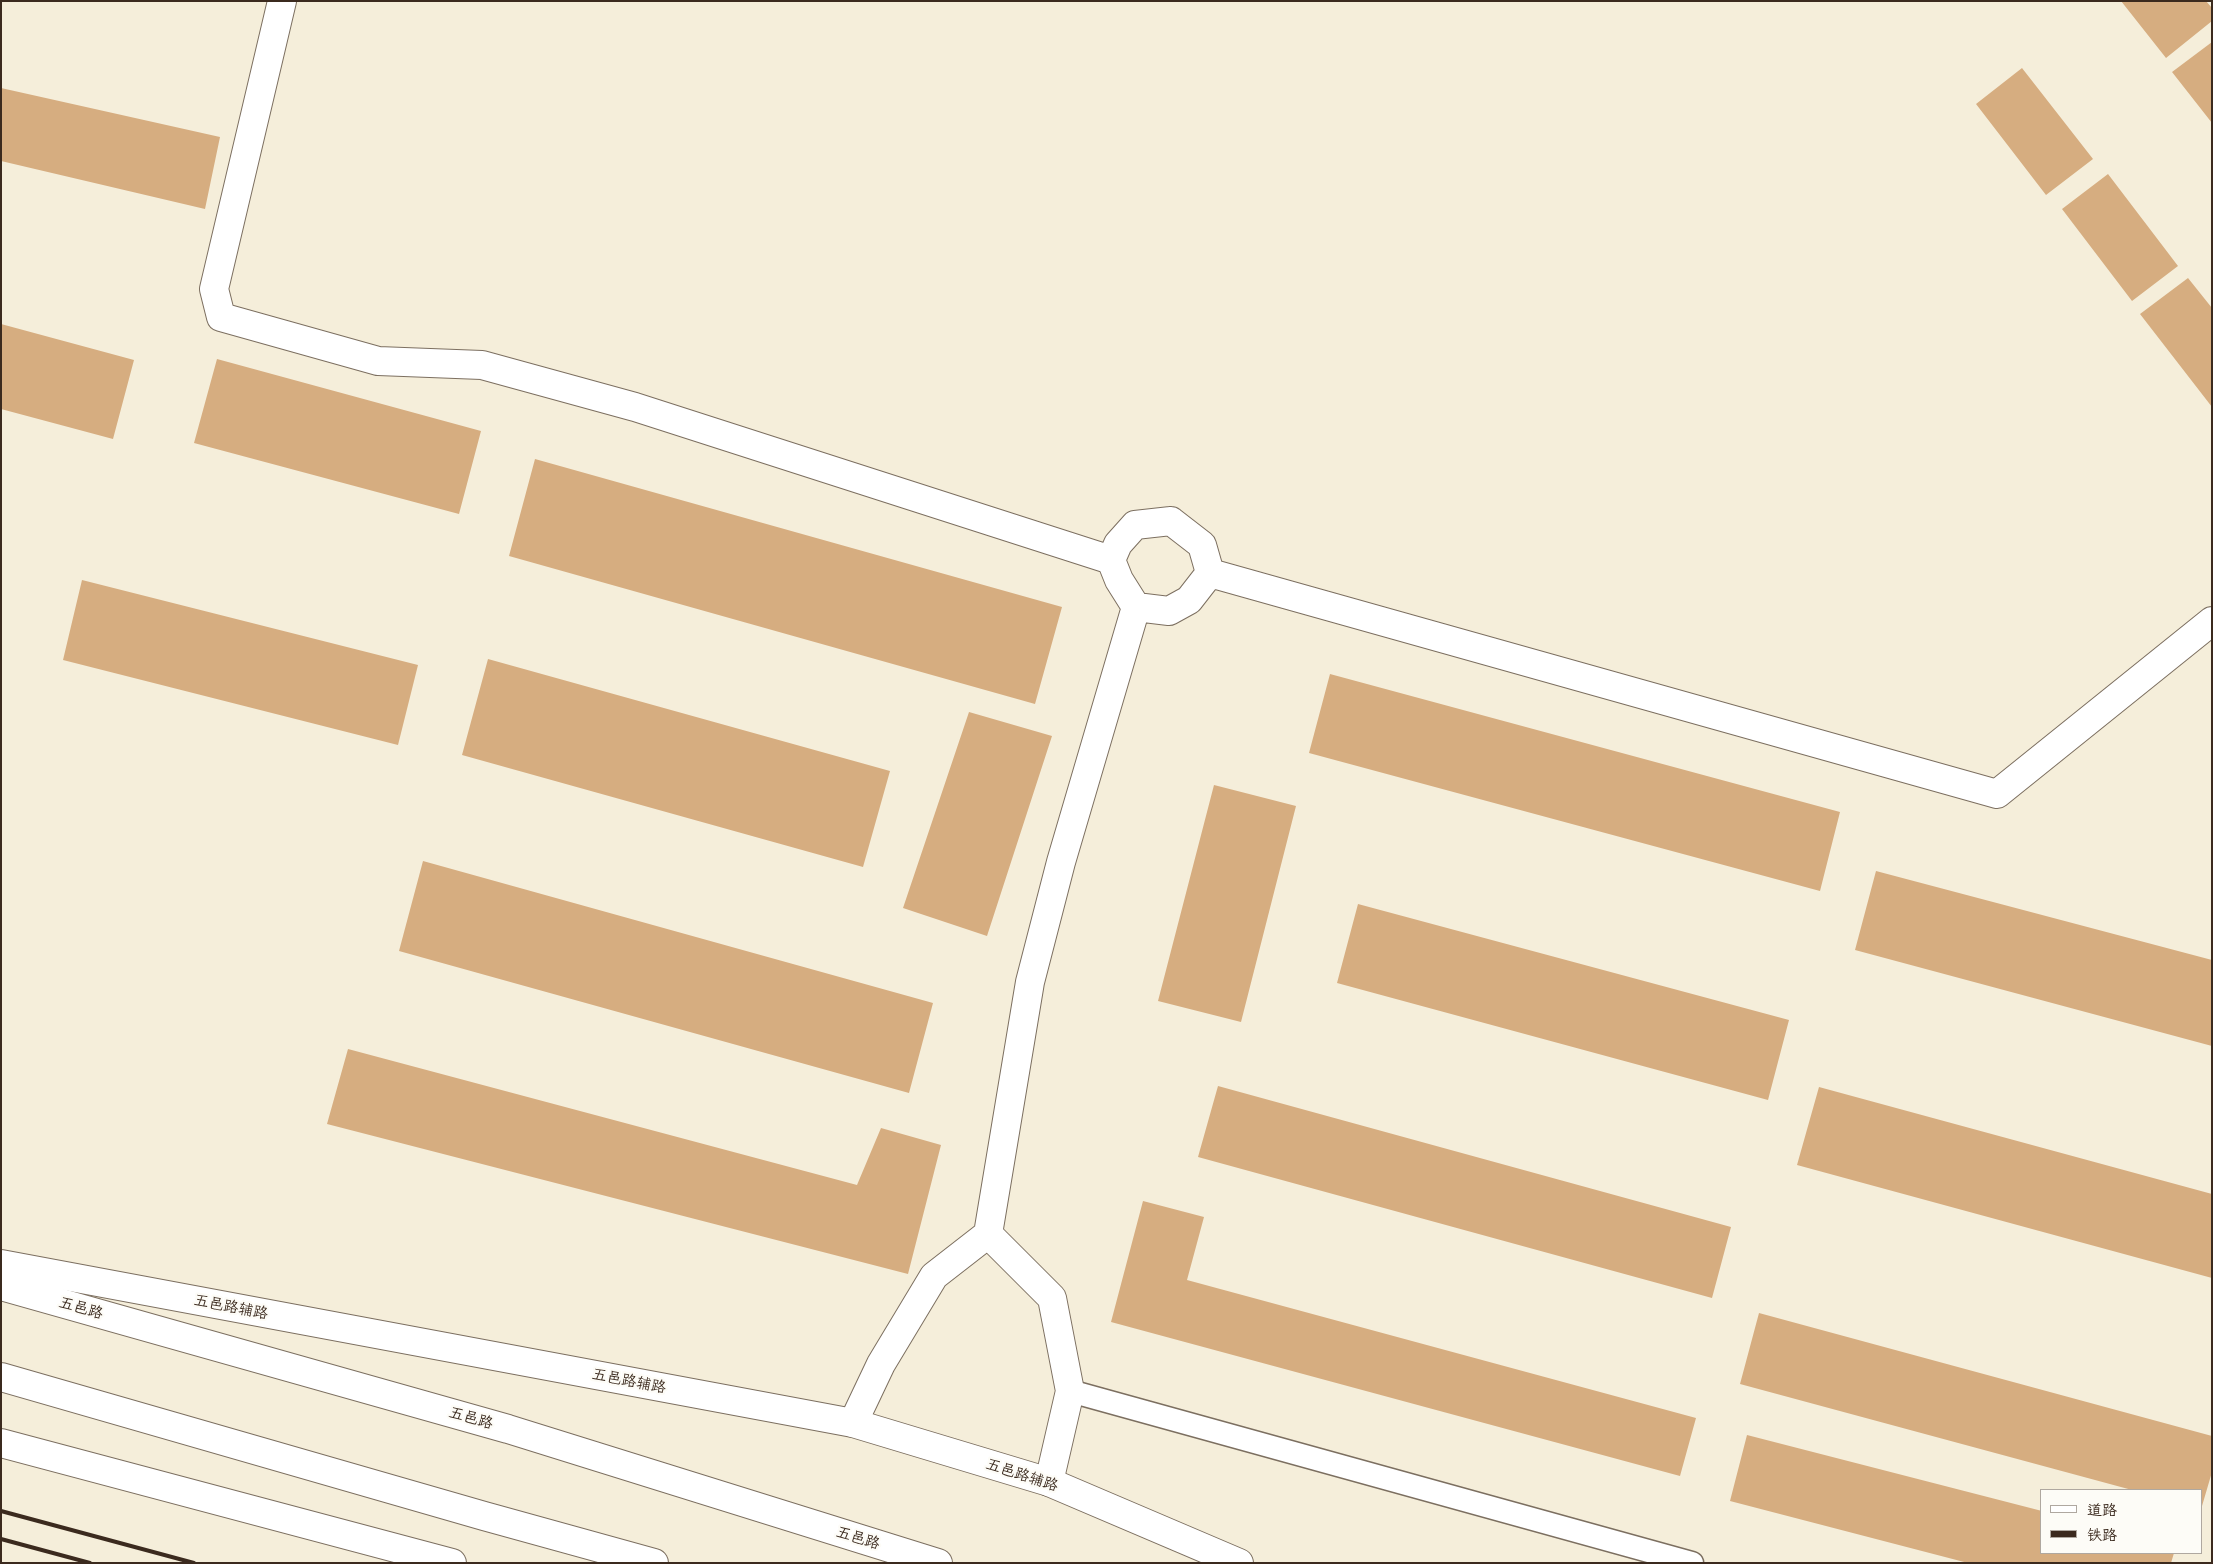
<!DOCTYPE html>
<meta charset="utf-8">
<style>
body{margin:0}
#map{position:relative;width:2213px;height:1564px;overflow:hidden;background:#f5eeda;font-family:Mali,"LXGW WenKai TC",sans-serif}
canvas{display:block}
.frame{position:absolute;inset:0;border:2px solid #3b2a1e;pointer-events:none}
.legend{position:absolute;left:2040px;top:1489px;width:162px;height:65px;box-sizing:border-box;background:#fdfcf7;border:1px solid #afa8a0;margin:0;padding:6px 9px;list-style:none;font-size:15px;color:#3b2a1e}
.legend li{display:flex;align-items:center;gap:10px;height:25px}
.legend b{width:25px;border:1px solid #afa8a0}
</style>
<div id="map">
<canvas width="2213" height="1564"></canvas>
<div class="frame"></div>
<ul class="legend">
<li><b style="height:6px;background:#fff"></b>道路</li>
<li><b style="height:6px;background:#3b2a1e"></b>铁路</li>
</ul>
</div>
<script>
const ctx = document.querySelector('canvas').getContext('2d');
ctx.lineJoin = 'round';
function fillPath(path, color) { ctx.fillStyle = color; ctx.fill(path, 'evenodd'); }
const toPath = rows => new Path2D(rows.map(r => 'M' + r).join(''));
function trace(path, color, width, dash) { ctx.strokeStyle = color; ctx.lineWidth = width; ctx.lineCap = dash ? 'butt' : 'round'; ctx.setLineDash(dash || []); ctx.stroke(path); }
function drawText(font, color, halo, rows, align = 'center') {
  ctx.font = font + ' Mali,"LXGW WenKai TC",sans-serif'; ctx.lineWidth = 4.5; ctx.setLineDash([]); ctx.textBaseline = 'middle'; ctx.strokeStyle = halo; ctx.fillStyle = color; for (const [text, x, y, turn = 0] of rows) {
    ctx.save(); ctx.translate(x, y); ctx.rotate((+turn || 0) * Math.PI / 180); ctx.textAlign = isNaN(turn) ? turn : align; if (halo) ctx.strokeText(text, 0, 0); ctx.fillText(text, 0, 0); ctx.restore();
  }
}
const building = toPath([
 [2121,1,2206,1,2212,8,2212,21,2166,58],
 [2212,42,2212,123,2172,72],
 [2022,68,2093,159,2046,195,1976,104],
 [1,88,220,137,205,209,1,161],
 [2108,174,2178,266,2132,301,2062,209],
 [2188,278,2212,308,2212,407,2140,314],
 [1,324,134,360,113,439,1,409],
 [217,359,481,431,459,514,194,443],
 [535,459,1062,607,1035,704,509,556],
 [82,580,418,665,398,745,63,660],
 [488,659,890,771,863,867,462,755],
 [1330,674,1840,812,1820,891,1309,753],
 [969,712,1052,736,987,936,903,908],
 [1214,785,1296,806,1241,1022,1158,1001],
 [423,861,933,1003,909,1093,399,951],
 [1876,871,2212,960,2212,1046,1855,950],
 [1358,904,1789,1020,1768,1100,1337,983],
 [348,1049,857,1185,881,1128,941,1145,908,1274,327,1124],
 [1218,1086,1731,1227,1712,1298,1198,1157],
 [1819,1087,2212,1194,2212,1278,1797,1165],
 [1143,1201,1204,1217,1187,1280,1696,1418,1680,1476,1111,1322],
 [1759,1313,2212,1436,2212,1472,2202,1506,2202,1490,2132,1490,1740,1384],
 [1747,1435,2042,1511,2042,1553,2174,1553,2171,1563,1968,1563,1730,1501]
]);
const lane = toPath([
 [1070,1391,1692,1563]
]);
const street = toPath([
 [282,1,214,289,221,317,378,361,482,365,635,407,1111,560],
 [1171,521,1202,545,1210,573,1189,600,1169,611,1136,607,1119,580,1111,560,1118,544,1135,525,1171,521],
 [1210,573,1997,794,2212,621],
 [988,1234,1052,1298,1070,1391,1049,1482],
 [853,1423,881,1364,934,1276,988,1234,1030,982,1061,862,1136,607]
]);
const primary = toPath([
 [1,1264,853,1423,1049,1482,1239,1563],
 [1,1443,452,1563]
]);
const highway = toPath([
 [1,1286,508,1429,938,1563],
 [1,1377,484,1516,654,1563]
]);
const rail = toPath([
 [1,1511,194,1563],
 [1,1539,90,1563]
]);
const streetNames = [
 ["五邑路辅路",231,1307,11],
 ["五邑路",81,1308,16],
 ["五邑路辅路",629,1381,11],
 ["五邑路",471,1418,16],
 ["五邑路辅路",1022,1475,18],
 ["五邑路",858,1538,17]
];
fillPath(building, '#d6ad80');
trace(lane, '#7c6f60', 25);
trace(street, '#7c6f60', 30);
trace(primary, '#7c6f60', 30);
trace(highway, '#7c6f60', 30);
trace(lane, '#fff', 22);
trace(street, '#fff', 28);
trace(primary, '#fff', 28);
trace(highway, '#fff', 28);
trace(rail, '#3b2a1e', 4);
drawText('15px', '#3b2a1e', '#fdfcf7', streetNames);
</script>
